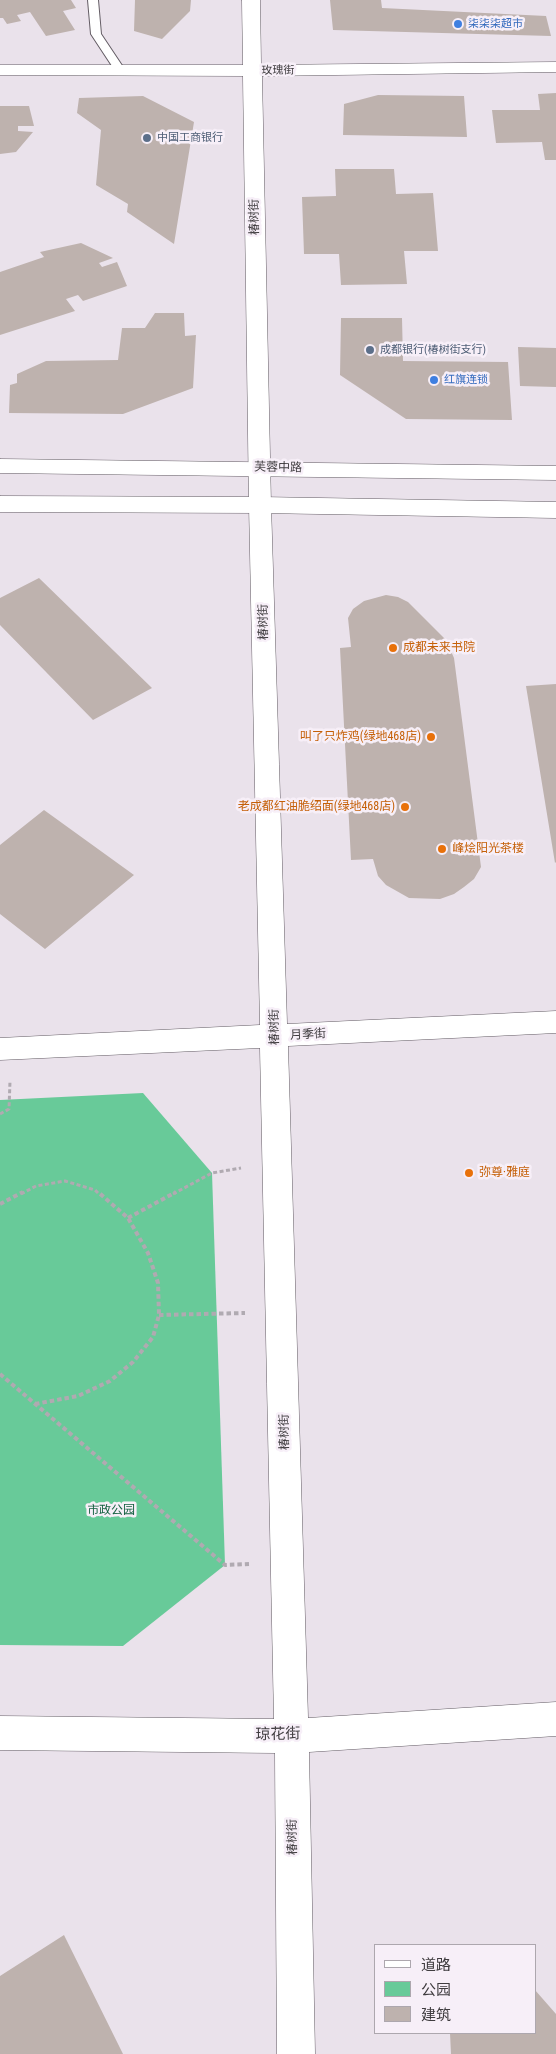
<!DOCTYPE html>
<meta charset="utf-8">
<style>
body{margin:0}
#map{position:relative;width:556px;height:2054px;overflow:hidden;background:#eae2eb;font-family:"Roboto Condensed","Noto Sans SC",sans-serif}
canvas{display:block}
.legend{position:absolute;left:374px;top:1944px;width:162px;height:90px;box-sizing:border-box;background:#f7eff8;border:1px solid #ada7ae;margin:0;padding:6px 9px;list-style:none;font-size:15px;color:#3f3c3f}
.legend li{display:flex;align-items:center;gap:10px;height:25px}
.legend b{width:25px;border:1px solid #ada7ae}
</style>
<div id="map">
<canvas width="556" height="2054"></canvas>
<ul class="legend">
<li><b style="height:6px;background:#fff"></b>道路</li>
<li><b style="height:14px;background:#68ca99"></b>公园</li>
<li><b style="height:14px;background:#beb2ae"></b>建筑</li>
</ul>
</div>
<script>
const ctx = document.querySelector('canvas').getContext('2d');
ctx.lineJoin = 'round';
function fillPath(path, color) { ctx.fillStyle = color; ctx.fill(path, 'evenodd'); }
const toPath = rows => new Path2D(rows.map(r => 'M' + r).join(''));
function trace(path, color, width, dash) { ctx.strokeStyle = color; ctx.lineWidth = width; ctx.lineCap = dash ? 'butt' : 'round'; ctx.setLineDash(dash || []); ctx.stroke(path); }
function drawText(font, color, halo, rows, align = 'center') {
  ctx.font = font + ' "Roboto Condensed","Noto Sans SC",sans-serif'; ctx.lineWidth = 5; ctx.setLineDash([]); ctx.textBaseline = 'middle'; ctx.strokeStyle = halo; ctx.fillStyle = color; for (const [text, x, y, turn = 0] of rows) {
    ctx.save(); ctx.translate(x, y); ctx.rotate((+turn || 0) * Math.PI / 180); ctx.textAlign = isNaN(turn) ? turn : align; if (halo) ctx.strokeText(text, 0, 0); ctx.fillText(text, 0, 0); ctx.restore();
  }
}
const green = toPath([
 [143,1093,212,1173,225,1565,123,1646,0,1645,0,1100]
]);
const building = toPath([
 [0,0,71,0,76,8,63,11,75,30,46,36,30,12,17,15,21,21,7,24,3,18,0,18],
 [135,0,191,0,190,11,162,39,134,31],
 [330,0,381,0,382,8,546,16,551,36,333,30],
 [556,93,556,160,545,160,542,142,496,143,492,110,540,110,538,94],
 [378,95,464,96,467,137,343,135,344,104],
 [143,96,194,122,174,244,127,212,128,204,96,185,101,130,77,113,79,98],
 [0,106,29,106,34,126,18,126,18,131,33,132,16,152,0,154],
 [335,169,394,169,396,194,433,193,438,251,404,251,407,284,341,285,339,254,304,254,302,197,336,196],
 [81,243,113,258,99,263,102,267,117,262,127,286,83,301,78,295,66,299,75,311,0,335,0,272,44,257,40,252],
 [155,313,184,313,185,336,196,335,193,388,123,414,9,413,10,385,17,383,17,374,46,361,118,360,122,328,145,328],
 [341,318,402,318,403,361,508,362,512,420,406,419,340,375],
 [518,347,556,348,556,387,520,386],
 [39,578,152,688,93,720,0,625,0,598],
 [386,595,398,597,408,602,446,640,454,658,481,867,474,879,464,887,454,894,440,899,409,898,386,885,378,876,373,859,351,860,340,648,351,647,348,618,353,609,364,601],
 [556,684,556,862,555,863,526,686],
 [44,810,134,875,45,949,0,914,0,845],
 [64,1935,123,2054,0,2054,0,1976],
 [535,1990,556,2014,556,2054,451,2054,450,2033,535,2033]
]);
const pathFar1 = toPath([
 [0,1114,9,1109,10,1081],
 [21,1194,36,1186,65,1181,95,1190,99,1194],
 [173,1194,212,1173,241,1168]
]);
const path = toPath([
 [0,1204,23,1192],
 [128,1218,176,1192],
 [159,1315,245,1313],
 [0,1374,225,1565,249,1564],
 [35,1404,78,1396,110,1381,133,1362,153,1337,159,1315,158,1283,148,1253,128,1218,98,1192]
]);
const service = toPath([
 [88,0,98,0,101,34,125,70,124,72,116,72,91,34,88,0]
]);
const minor = toPath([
 [242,0,260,0,261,65,556,62,556,72,262,76,271,505,287,1024,556,1011,556,1033,288,1046,308,1718,556,1702,556,1736,309,1752,315,2054,277,2054,275,1753,0,1750,0,1716,274,1719,260,1048,0,1060,0,1038,260,1025,249,505,243,76,0,75,0,65,243,65,242,0]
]);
const secondary = toPath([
 [0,459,556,466,556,480,0,473,0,459],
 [0,496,260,497,556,502,556,518,260,513,0,512,0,496]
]);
const markers = [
 [458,24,5,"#3f7fe0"],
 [147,138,5,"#5c6f8a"],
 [370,350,5,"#5c6f8a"],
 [434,380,5,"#3f7fe0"],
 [393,648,5,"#e8710a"],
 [431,737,5,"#e8710a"],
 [405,807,5,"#e8710a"],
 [442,849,5,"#e8710a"],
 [469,1173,5,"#e8710a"]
];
const farShopnames = [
 ["柒柒柒超市",468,24],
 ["红旗连锁",444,380]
];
const farStreetnames = [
 ["玫瑰街",278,71,-1]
];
const farServicenames = [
 ["中国工商银行",157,138],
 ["成都银行(椿树街支行)",380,350]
];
const streetNames = [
 ["椿树街",255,217,-91],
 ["芙蓉中路",278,468,1],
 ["椿树街",264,622,-91],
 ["椿树街",275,1027,-91],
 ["月季街",308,1035,-3],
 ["椿树街",285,1432,-91],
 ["椿树街",293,1837,-91]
];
const foodNames = [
 ["成都未来书院",403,648],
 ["叫了只炸鸡(绿地468店)",421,737,"right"],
 ["老成都红油脆绍面(绿地468店)",395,807,"right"],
 ["峰烩阳光茶楼",452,849],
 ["弥尊·雅庭",479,1173]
];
const parkNames = [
 ["市政公园",111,1511]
];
const nearStreetnames = [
 ["琼花街",278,1735,-1]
];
fillPath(green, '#68ca99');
fillPath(building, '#beb2ae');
trace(service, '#635c64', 2);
trace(minor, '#635c64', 1);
trace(secondary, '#635c64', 1);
trace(pathFar1, '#b0aab1', 3, [4, 2.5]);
trace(path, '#b0aab1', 4, [4.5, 3]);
fillPath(service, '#fff');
fillPath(minor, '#fff');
fillPath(secondary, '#fff');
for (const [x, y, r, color] of markers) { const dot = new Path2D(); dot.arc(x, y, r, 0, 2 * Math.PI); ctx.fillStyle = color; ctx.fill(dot); trace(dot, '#f7eff8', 2); }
drawText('11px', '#366cbe', '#f7eff8', farShopnames, 'left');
drawText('11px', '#3f3c3f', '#f7eff8', farStreetnames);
drawText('11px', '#4e5e75', '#f7eff8', farServicenames, 'left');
drawText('12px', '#3f3c3f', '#f7eff8', streetNames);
drawText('12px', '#c56008', '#f7eff8', foodNames, 'left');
drawText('12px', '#115f3e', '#f7eff8', parkNames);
drawText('15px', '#3f3c3f', '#f7eff8', nearStreetnames);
</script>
